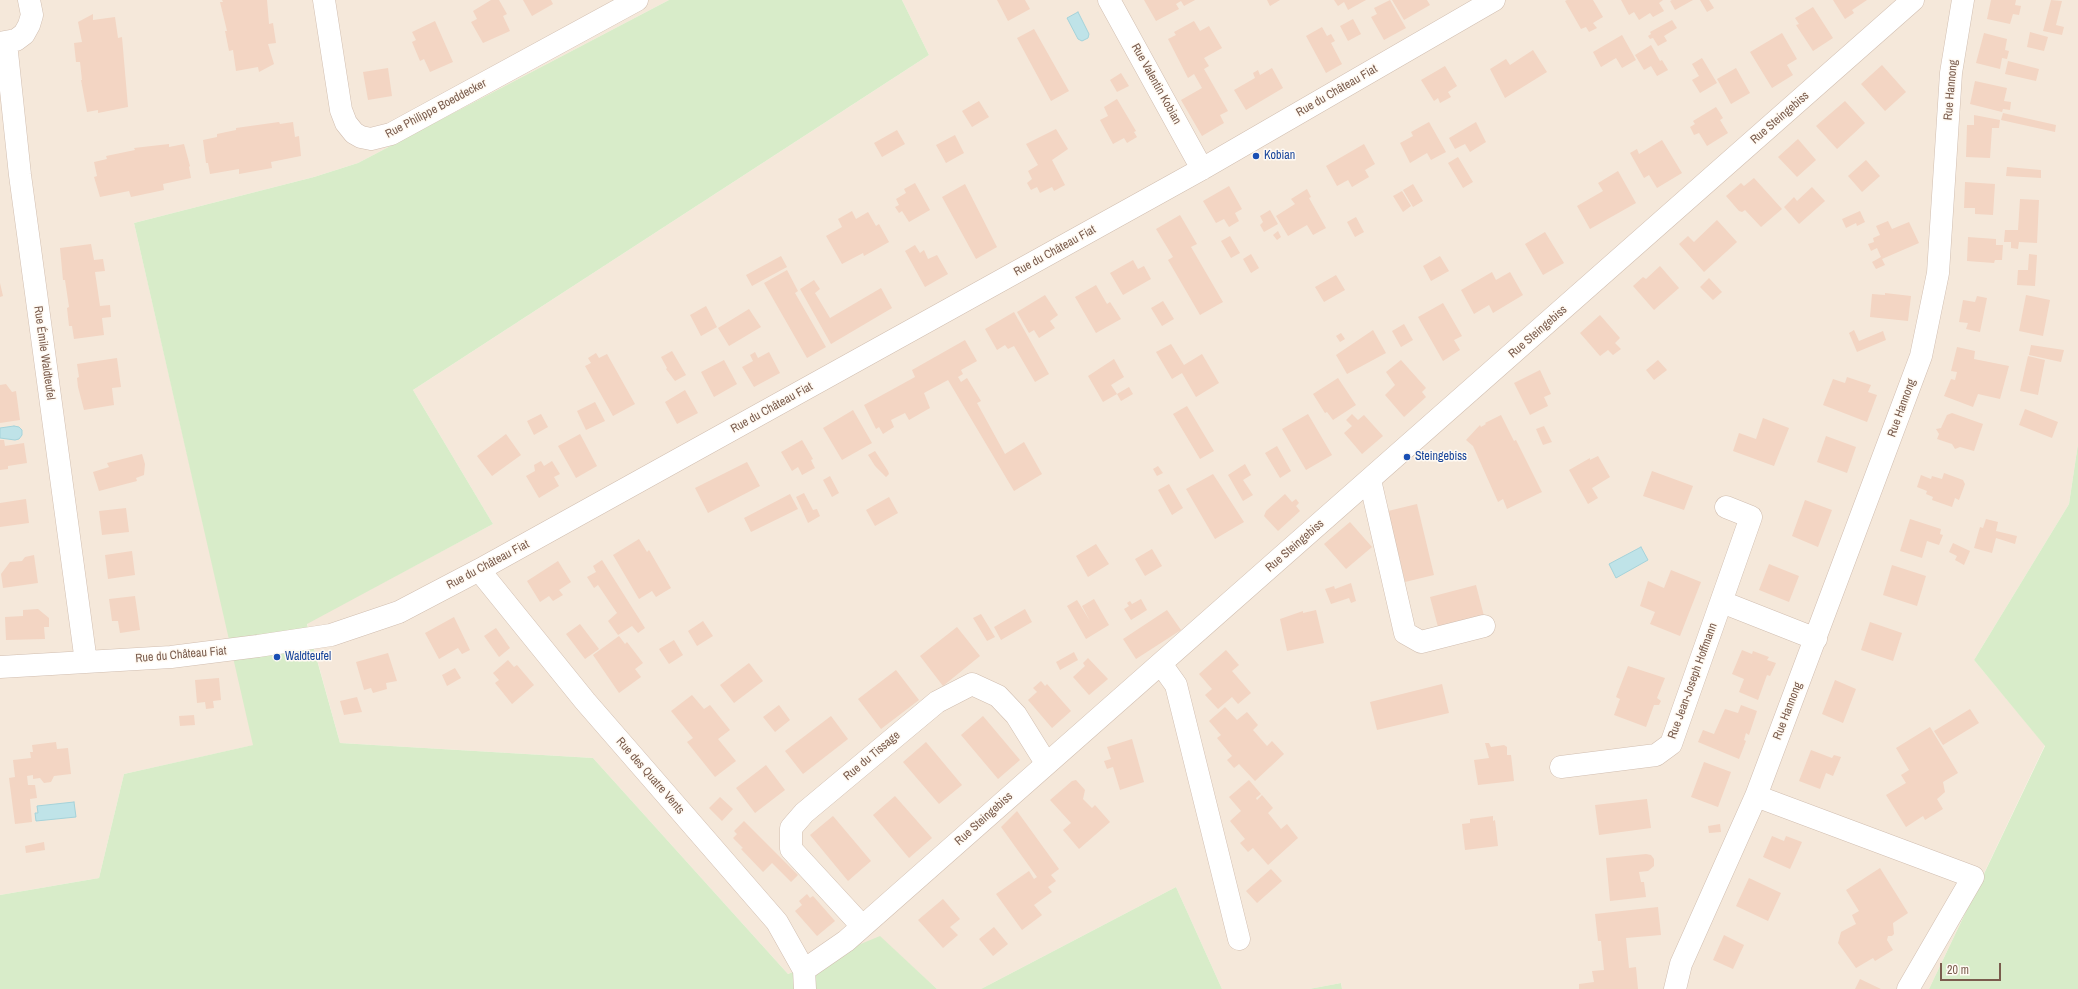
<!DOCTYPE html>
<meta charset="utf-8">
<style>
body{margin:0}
#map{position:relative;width:2078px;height:989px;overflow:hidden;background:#fdf6ec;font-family:"Archivo Narrow",sans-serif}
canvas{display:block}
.scale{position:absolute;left:1940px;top:963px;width:61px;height:18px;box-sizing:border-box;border:2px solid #7a5c4d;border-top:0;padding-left:5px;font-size:12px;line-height:14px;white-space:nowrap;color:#7a5c4d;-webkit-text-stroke:3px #fffaf3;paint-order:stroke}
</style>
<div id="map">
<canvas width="2078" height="989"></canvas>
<div class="scale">20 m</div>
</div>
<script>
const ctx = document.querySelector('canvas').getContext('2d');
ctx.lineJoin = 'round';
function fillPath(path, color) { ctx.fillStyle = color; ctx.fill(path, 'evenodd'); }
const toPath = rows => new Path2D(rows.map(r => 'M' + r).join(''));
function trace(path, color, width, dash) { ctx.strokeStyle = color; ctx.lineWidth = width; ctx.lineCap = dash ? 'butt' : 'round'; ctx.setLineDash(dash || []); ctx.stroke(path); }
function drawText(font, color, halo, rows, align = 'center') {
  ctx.font = font + ' "Archivo Narrow",sans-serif'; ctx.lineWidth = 3; ctx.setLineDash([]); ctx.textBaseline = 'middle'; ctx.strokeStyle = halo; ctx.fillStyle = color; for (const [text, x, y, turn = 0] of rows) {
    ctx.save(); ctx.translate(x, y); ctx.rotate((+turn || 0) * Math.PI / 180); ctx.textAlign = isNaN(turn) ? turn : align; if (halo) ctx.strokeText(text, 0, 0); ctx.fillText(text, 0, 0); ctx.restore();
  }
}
const residential = toPath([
 [0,0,669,0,358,163,314,177,134,223,254,745,124,774,99,878,0,895],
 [902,0,2078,0,2078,444,2069,504,1974,660,2045,745,1929,989,1342,989,1341,983,1309,989,1222,989,1176,887,981,989,937,989,880,937,788,974,593,758,340,743,307,623,493,524,413,390,929,55]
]);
const green = toPath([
 [669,0,902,0,929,55,413,390,493,524,307,624,340,743,593,758,788,974,880,936,937,989,0,989,0,895,99,878,124,774,253,745,134,223,314,177,358,163],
 [2078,444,2078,989,1929,989,2045,746,1974,660,2069,504],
 [1176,887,1222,989,981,989],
 [1341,983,1342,989,1309,989]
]);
const water = toPath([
 [1078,12,1089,34,1088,38,1082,41,1078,39,1067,18,1078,12],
 [14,426,19,427,22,430,22,435,19,439,15,440,0,438,0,428,14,426],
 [1641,547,1648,560,1616,578,1609,564,1641,547],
 [74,802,76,817,36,821,35,813,38,813,37,806,74,802]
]);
const building = toPath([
 [222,0,267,0,269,24,273,23,276,43,268,44,274,64,259,72,258,67,236,71,233,50,229,51,225,31,227,31,220,2,223,2],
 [491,0,499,0,507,14,503,16,510,31,483,43,471,22,477,19,473,11],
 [523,0,551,0,553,4,532,16],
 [997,0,1025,0,1030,9,1008,21],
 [1144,0,1195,0,1184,6,1181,1,1176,4,1179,9,1156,21],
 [1267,0,1280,0,1270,6],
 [1334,0,1366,0,1348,10,1344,2,1338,6],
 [1390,0,1406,28,1384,40,1371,17,1377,14,1374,8],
 [1392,0,1427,0,1430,5,1404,20],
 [1567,0,1593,0,1603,17,1593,23,1597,28,1589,32,1586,27,1581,29,1565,1],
 [1621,0,1663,0,1659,3,1664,11,1653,17,1650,13,1639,20,1634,12,1629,15],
 [1672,0,1693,0,1675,10,1670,1],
 [1700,0,1709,0,1714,8,1707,12],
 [1833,0,1867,0,1852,10,1854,13,1845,19],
 [1991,0,2016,0,2015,5,2021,6,2019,15,2013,14,2010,24,1987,19],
 [2051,0,2062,1,2056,25,2064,27,2062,35,2043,31],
 [1813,7,1833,38,1813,51,1796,25,1799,24,1795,18],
 [93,14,93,20,115,17,118,38,122,37,128,107,98,113,98,110,87,112,81,80,82,80,80,62,76,62,74,43,82,42,78,22],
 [1353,19,1361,34,1348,41,1340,26],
 [1672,20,1677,28,1664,36,1667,41,1658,46,1653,38,1650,39,1648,36,1651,34,1650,32],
 [435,21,453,62,430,72,424,59,420,61,412,42,416,40,412,32],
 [1194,21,1200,31,1209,26,1222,48,1204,58,1209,66,1204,69,1228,111,1220,115,1224,123,1202,136,1181,100,1202,88,1194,74,1188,78,1168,39,1176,35,1174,32],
 [1322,27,1327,36,1331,34,1335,41,1331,43,1342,64,1326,73,1306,36],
 [1034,29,1069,91,1051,101,1017,38],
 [2030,32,2048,37,2044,51,2027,47],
 [1782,33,1797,59,1787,65,1793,75,1772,88,1750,52],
 [1984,33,2007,39,2005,50,2009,51,2007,59,2002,58,2000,69,1976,63],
 [1622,35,1636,60,1622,68,1616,58,1601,67,1593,52],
 [1651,45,1660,61,1662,60,1668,70,1657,76,1651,66,1644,70,1635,55],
 [1533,50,1547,72,1505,98,1490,69,1506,59,1510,65],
 [1702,58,1717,83,1700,93,1692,80,1699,76,1692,64],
 [2008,61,2039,69,2036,81,2005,74],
 [1882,65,1906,92,1885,111,1861,84],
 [1445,66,1457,86,1448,92,1451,97,1440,103,1438,98,1434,101,1421,80],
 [388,68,392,96,368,100,363,72],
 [1272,68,1283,88,1246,110,1234,90,1255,78,1253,73,1258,70,1260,75],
 [1736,68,1750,93,1731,104,1717,79],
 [1121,73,1129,86,1117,92,1110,80],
 [1975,81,2007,88,2004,101,2011,102,2010,110,2003,109,2002,112,1970,104],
 [1117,99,1136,131,1134,132,1137,137,1127,143,1124,138,1113,144,1100,120,1108,116,1104,107],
 [979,101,989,117,972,127,962,111],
 [1845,101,1865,123,1837,149,1816,126],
 [1716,107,1723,118,1720,120,1728,133,1707,146,1699,133,1694,135,1690,127,1695,124,1693,121],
 [2003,113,2056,125,2055,132,2001,120],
 [1974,115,2000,120,1999,128,1992,128,1990,158,1966,157,1967,125,1974,125],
 [279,122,280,124,293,122,295,137,299,136,301,156,271,162,272,168,239,174,239,169,210,174,208,163,206,163,203,140,217,137,217,134,236,130,236,128],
 [1429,122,1446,152,1431,160,1427,153,1410,163,1400,143,1413,136,1411,132],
 [1476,122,1486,142,1470,152,1465,144,1455,149,1449,138],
 [1056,129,1068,149,1052,160,1065,185,1054,191,1052,187,1040,193,1037,187,1031,190,1027,183,1032,179,1028,171,1038,165,1026,144],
 [897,130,905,144,882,157,874,143],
 [955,135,964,153,946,163,936,145],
 [1798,139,1816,160,1797,177,1778,157],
 [1662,140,1682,173,1657,188,1649,175,1644,178,1630,153,1637,149,1639,154],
 [169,144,169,147,184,144,190,166,189,167,191,178,163,184,164,190,131,197,129,191,100,197,94,177,97,176,94,162,107,159,106,156,135,150,134,148],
 [1364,144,1375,164,1365,170,1369,177,1352,187,1348,180,1337,186,1326,166],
 [1458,157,1473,182,1463,188,1448,163],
 [1866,160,1880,176,1862,192,1848,176],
 [2007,167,2041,170,2041,178,2006,176],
 [1618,171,1636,203,1590,229,1577,206,1603,191,1598,183],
 [1754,178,1782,209,1761,227,1745,210,1742,212,1739,211,1726,196,1741,183,1744,186],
 [1965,182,1995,184,1993,215,1975,214,1975,208,1964,208],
 [915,183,930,210,909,222,902,211,899,213,895,207,899,205,896,199,906,193,904,189],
 [965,184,997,247,976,259,942,197],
 [1413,184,1423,201,1413,207,1403,190],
 [1229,186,1242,209,1235,213,1239,221,1229,227,1224,219,1216,223,1203,201],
 [1812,187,1825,201,1799,224,1784,207,1794,197,1797,201],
 [1307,189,1311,197,1309,198,1326,228,1313,235,1307,225,1288,236,1276,216,1295,204,1291,199],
 [1402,191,1411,206,1403,212,1393,196],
 [2020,199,2039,200,2037,243,2019,242,2018,249,2011,248,2011,242,2004,242,2005,230,2018,230],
 [1270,210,1278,224,1264,232,1260,225,1263,222,1260,216],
 [852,211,856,219,868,212,876,226,879,224,889,242,864,256,863,253,842,264,826,236,842,227,838,219],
 [1860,211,1865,222,1857,226,1856,223,1846,228,1842,219],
 [1180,215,1197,244,1191,247,1223,302,1200,315,1168,260,1173,257,1156,229],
 [1356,217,1364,232,1355,237,1347,222],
 [1717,220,1737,242,1704,272,1679,244,1688,236,1694,242],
 [1888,221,1892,229,1909,222,1919,243,1882,259,1885,265,1876,269,1872,262,1881,257,1877,248,1871,251,1868,244,1874,242,1873,238,1880,235,1876,226],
 [1278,231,1281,237,1277,240,1273,235],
 [1545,232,1564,263,1543,275,1525,244],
 [1230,236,1240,253,1231,258,1221,241],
 [1968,237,1996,239,1996,245,2003,245,2002,260,1995,260,1994,263,1967,261],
 [91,244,94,260,103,259,105,271,95,272,100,306,110,305,111,317,102,318,104,335,74,339,72,326,69,326,67,308,69,307,65,280,63,280,60,248],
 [915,245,920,253,924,250,928,259,937,255,948,274,925,287,905,251],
 [1251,254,1259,268,1251,273,1243,259],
 [2029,254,2037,255,2035,286,2017,285,2018,270,2028,270],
 [781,256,787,267,752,286,746,275],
 [1440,256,1449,271,1431,281,1423,266],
 [1133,260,1138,269,1144,266,1151,279,1123,295,1110,273],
 [1660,266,1679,288,1654,310,1633,286,1643,277,1646,279],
 [787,270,798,291,795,293,826,347,807,358,764,283],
 [1492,272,1496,280,1510,272,1523,295,1493,313,1489,305,1474,314,1461,290],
 [1336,275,1345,290,1324,302,1315,287],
 [1709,278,1722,292,1713,300,1700,287],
 [814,280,820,289,815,293,830,318,881,288,892,308,831,344,800,289],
 [0,283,3,296,0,297],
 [1096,285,1107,304,1110,302,1121,319,1096,333,1075,297],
 [1885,293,1911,296,1908,321,1870,317,1872,294,1885,295],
 [1045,295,1058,315,1050,321,1055,328,1039,338,1034,330,1029,333,1017,312],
 [2026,295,2050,300,2043,336,2019,331],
 [1977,296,1987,298,1980,332,1966,329,1968,323,1959,322,1963,300,1975,302],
 [1163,301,1174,319,1162,326,1151,308],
 [1443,303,1462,336,1454,340,1460,350,1443,361,1418,317],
 [706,306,717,327,701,336,690,315],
 [749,309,761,327,729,346,718,328],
 [1014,312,1049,374,1035,382,1014,346,1008,349,1005,345,997,350,985,329],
 [1600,315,1620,338,1615,343,1621,349,1613,355,1608,350,1600,356,1580,333],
 [1404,324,1413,340,1401,347,1392,331],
 [1373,330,1386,353,1347,374,1336,355],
 [1854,330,1859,341,1883,331,1886,340,1857,352,1849,333],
 [1341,333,1345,339,1340,342,1336,336],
 [965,340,977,361,961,370,963,374,958,377,961,382,967,378,981,401,977,403,1005,454,1024,442,1042,474,1014,491,948,380,924,393,930,408,909,420,905,413,891,420,894,427,883,434,879,427,876,429,864,405,915,377,912,370],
 [1171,344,1184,365,1202,354,1219,383,1196,397,1182,373,1172,379,1156,352],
 [2031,345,2064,350,2061,362,2029,355],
 [1957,347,1975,351,1974,359,2009,366,2000,399,1978,394,1973,407,1944,396,1951,379,1955,380,1957,372,1951,371],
 [672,351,686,375,675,381,666,369,667,368,661,357],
 [755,352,758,358,769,352,780,373,754,387,742,367,753,361,750,355],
 [596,353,599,358,607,354,635,404,613,416,585,366,591,363,588,358],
 [2028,356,2045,360,2038,395,2020,391],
 [117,358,121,387,112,388,114,405,84,410,78,387,77,378,79,377,77,364],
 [1114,359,1124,377,1111,385,1117,394,1103,402,1088,376],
 [724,360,737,384,714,397,701,372],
 [1401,360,1426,388,1422,392,1426,397,1404,417,1385,395,1395,385,1386,372],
 [1658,360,1667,370,1654,380,1646,370],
 [1540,370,1551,394,1544,397,1548,406,1530,415,1514,383],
 [1847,377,1871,385,1868,392,1877,395,1867,422,1823,405,1833,379,1845,383],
 [1338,378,1356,405,1333,420,1327,412,1325,413,1313,394],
 [6,384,12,392,16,391,20,420,0,423,0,385],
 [1129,387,1133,394,1121,401,1117,394],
 [685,390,698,413,677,424,665,402],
 [595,402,605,421,586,430,577,411],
 [1187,406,1214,451,1200,459,1173,414],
 [2025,409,2058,422,2052,438,2019,425],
 [853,410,872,443,842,460,823,428],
 [1952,413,1983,424,1974,451,1960,447,1955,449,1952,444,1937,439,1939,434,1936,429,1941,428,1947,415],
 [541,414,548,427,534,435,527,421],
 [1308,414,1332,455,1306,470,1282,429],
 [1352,414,1358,420,1364,415,1383,436,1362,454,1344,433,1352,426,1346,420],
 [1501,415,1514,441,1516,440,1542,492,1507,509,1503,499,1498,502,1473,446,1466,440,1480,425,1481,427,1486,424,1485,423],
 [1763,418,1789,428,1774,466,1733,451,1739,433,1756,439],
 [1544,426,1552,442,1543,445,1536,429],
 [506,434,521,455,492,476,477,456],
 [580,434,597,466,576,478,558,446],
 [1826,436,1856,447,1847,473,1817,462],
 [0,440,4,440,5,446,24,443,27,463,8,466,8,469,0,470],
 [802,440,813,459,811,460,815,468,802,475,798,467,792,471,781,452],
 [1277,446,1291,471,1280,478,1265,453],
 [875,451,888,471,889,474,886,477,875,466,868,455],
 [142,454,145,464,144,475,136,478,137,481,99,491,93,472,109,467,107,463],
 [1598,456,1610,477,1592,488,1598,498,1588,504,1569,470,1590,458,1590,460],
 [541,461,544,466,552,461,560,474,554,477,559,486,539,498,526,476,535,471,534,465],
 [747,462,760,486,708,513,695,488],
 [1245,464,1251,475,1243,480,1253,495,1243,501,1228,475],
 [1158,466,1163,473,1157,476,1153,469],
 [1652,471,1693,486,1684,510,1643,496],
 [1944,473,1963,480,1965,484,1959,500,1955,498,1952,507,1932,500,1933,497,1926,494,1927,491,1917,487,1921,475,1931,479,1932,476,1942,479],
 [1213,474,1244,522,1215,539,1186,489],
 [830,476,839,493,832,497,823,480],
 [1169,484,1183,508,1172,515,1158,490],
 [804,493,813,510,817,509,820,516,808,523,796,497],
 [790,494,798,509,751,532,744,518],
 [1285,494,1292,502,1296,499,1299,503,1296,506,1300,511,1278,531,1264,516,1266,511],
 [889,497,898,513,875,526,866,510],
 [26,499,29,523,0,527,0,503],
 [1805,500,1832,510,1818,547,1792,536],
 [1417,504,1434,575,1405,582,1388,511],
 [126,508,129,532,102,535,99,511],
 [1910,519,1941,529,1940,534,1943,535,1939,545,1927,541,1922,558,1900,551],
 [1986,519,1998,522,1996,531,2017,536,2015,544,1996,538,1992,553,1974,548,1980,527,1983,528],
 [1350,522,1372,547,1346,569,1324,544],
 [639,539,647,552,649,550,671,588,656,597,652,591,639,599,613,555],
 [1953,543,1970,551,1964,565,1955,560,1957,556,1949,552],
 [1096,544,1109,564,1088,577,1076,556],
 [1152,549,1162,566,1145,576,1135,559],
 [132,551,135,575,108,579,105,555],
 [34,555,38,583,3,588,1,574,10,562,22,561,25,557],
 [602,560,645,628,638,633,632,626,618,635,608,621,617,613,598,585,594,588,587,577,596,572,593,566],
 [558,561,571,582,559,590,563,595,553,601,549,596,540,602,527,581],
 [1769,564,1799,576,1789,602,1759,590],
 [1892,565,1926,576,1917,606,1883,595],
 [1671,570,1701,582,1680,636,1650,624,1655,612,1640,606,1648,581,1664,588],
 [1351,583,1356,601,1351,603,1349,598,1331,604,1325,589,1334,586,1335,589],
 [1476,585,1484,616,1438,627,1430,597],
 [135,596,140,630,120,633,118,621,112,621,109,599],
 [1094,599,1109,625,1086,639,1067,606,1077,600,1090,621,1082,606],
 [1141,599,1147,610,1131,620,1124,609,1129,606,1127,603,1130,601,1132,604],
 [38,609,49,618,49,627,44,627,45,639,6,640,5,617,23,616,23,610],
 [1025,609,1032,622,1001,640,994,627],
 [1167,610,1181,630,1136,659,1123,639],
 [1316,610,1324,643,1287,651,1280,619,1303,611,1303,613],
 [981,614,995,637,987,641,973,618],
 [454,617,470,650,462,654,458,648,439,659,425,633],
 [703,621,713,636,697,646,688,631],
 [1870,622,1902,633,1893,661,1861,650],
 [580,624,599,649,585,659,566,634],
 [957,627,980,656,943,686,920,656],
 [496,628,510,648,499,657,484,636],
 [619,636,625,644,627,642,643,663,635,669,641,677,619,693,593,655],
 [674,640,683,655,669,664,659,649],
 [1226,650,1239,665,1232,671,1251,693,1238,704,1232,697,1218,709,1205,695,1212,689,1199,674],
 [1742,650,1752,654,1753,651,1769,657,1767,660,1776,663,1770,676,1767,675,1758,700,1739,692,1744,679,1732,674],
 [1074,652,1078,660,1060,670,1056,662],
 [388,653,397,681,386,683,387,689,373,693,371,688,364,690,356,662],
 [1088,658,1108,679,1089,695,1073,677,1085,666,1083,663],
 [508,660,514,667,517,665,534,685,512,704,495,683,499,680,493,673],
 [749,663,763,681,734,703,720,685],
 [1628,666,1665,678,1657,698,1661,701,1659,705,1654,705,1646,727,1614,715,1620,699,1616,697],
 [455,668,461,678,447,686,442,675],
 [896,670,919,700,881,729,858,699],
 [219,678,221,700,213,701,214,708,206,709,205,702,197,703,195,680],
 [1835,680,1856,689,1843,723,1822,714],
 [1041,681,1045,686,1047,684,1071,711,1052,728,1028,700,1037,692,1033,688],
 [1442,684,1449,713,1377,730,1370,702],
 [692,695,704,709,710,705,730,730,718,739,736,761,715,777,687,742,693,738,671,711],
 [357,697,362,712,344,715,340,701],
 [779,705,790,720,775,732,763,717],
 [1741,705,1757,711,1749,735,1746,733,1744,740,1746,741,1739,759,1698,742,1703,730,1714,734,1725,709,1738,713],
 [1225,707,1237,720,1247,712,1258,725,1253,730,1267,746,1272,741,1284,754,1255,781,1239,764,1234,768,1227,760,1232,756,1217,738,1221,735,1209,721],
 [1970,709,1979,723,1943,745,1934,731],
 [194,715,195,725,180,726,179,716],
 [831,716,848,739,803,774,785,751],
 [983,716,1020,760,998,779,961,735],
 [1930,727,1958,773,1943,782,1945,792,1937,799,1943,809,1925,820,1923,816,1906,827,1886,795,1906,783,1901,775,1909,770,1896,748],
 [1132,739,1144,782,1120,790,1113,767,1107,769,1104,761,1111,759,1107,747],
 [56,742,57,749,68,748,71,774,54,776,51,782,44,783,40,778,33,779,33,775,27,776,28,785,35,785,37,798,30,799,32,822,15,824,9,778,15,777,13,760,31,758,30,752,33,752,32,745],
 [926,742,962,785,939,804,903,762],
 [1485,743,1489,743,1491,747,1504,745,1507,747,1507,755,1511,755,1514,781,1478,785,1474,760,1489,758],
 [1811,750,1832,758,1834,755,1841,757,1833,776,1826,773,1820,789,1799,781],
 [1704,762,1731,772,1718,807,1691,797],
 [766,765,785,790,755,813,736,788],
 [1076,780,1085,790,1083,799,1092,808,1095,805,1110,822,1079,849,1063,830,1071,823,1050,800,1072,781],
 [1249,780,1261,794,1256,798,1257,800,1262,795,1273,808,1268,813,1281,829,1287,824,1298,838,1268,865,1253,848,1248,852,1240,843,1245,839,1230,821,1241,811,1229,797],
 [895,796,932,838,909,858,873,815],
 [720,797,733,809,722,821,709,808],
 [1647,799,1651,828,1599,835,1595,805],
 [1017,811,1059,869,1051,875,1056,881,1048,887,1052,892,1034,905,1042,915,1022,930,996,894,1029,871,1034,879,1037,877,1001,827],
 [833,816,871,861,848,881,810,835],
 [1493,816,1493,821,1495,820,1498,846,1465,850,1462,824,1470,823,1470,819],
 [744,821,798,875,791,882,772,863,763,872,741,849,743,848,733,838,737,834,734,831],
 [1720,824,1721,832,1709,833,1708,826],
 [1772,836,1784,841,1786,836,1802,842,1790,869,1763,857],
 [44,842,45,850,26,853,25,846],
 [1646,854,1651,855,1654,859,1654,866,1648,871,1639,872,1641,882,1644,882,1646,897,1610,901,1606,858],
 [1880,868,1908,913,1893,923,1894,934,1892,936,1888,936,1887,940,1893,950,1875,961,1873,958,1856,968,1838,943,1841,932,1856,924,1852,915,1859,911,1846,890],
 [1271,869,1282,881,1257,903,1246,891],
 [1749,878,1781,893,1768,921,1736,906],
 [807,894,810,898,813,896,835,921,817,936,795,911,802,905,799,901],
 [943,899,960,919,950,927,958,935,943,948,918,920],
 [1658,907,1661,935,1626,938,1629,968,1636,967,1638,989,1579,989,1579,984,1594,982,1592,971,1604,970,1601,941,1598,941,1595,914],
 [994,927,1008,944,993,956,979,939],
 [1724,935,1744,945,1733,969,1713,960],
 [1860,979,1881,989,1855,989]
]);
const minor = toPath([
 [324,0,341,110,346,123,354,133,361,137,371,139,391,134,637,0],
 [1109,0,1202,169],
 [0,43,16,40,24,34,29,25,32,15,29,0],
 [6,43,20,175,86,662],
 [1370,480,1405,633,1421,642,1484,626],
 [479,570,585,701,777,922,804,970,805,989],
 [1722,602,1816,639],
 [1161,664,1176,685,1239,939],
 [0,667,171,657,258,646,331,635,399,612,479,570,1202,169,1494,0],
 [1561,767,1656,755,1671,744,1751,517,1726,507],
 [1756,796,1973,877,1908,989],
 [862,926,791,849,791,828,804,813,937,702,972,684,998,696,1016,715,1046,763],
 [804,970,846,941,1913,0],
 [1675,989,1681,964,1756,796,1921,356,1938,273,1951,73,1963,0]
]);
const markers = [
 [1256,156,4,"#1a4fb4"],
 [1407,457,4,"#1a4fb4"],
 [277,657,4,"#1a4fb4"]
];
const streetNames = [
 ["Rue Valentin Kobian",1156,84,61],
 ["Rue Hannong",1951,90,-85],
 ["Rue du Château Fiat",1337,91,-30],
 ["Rue Philippe Boeddecker",436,109,-28],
 ["Rue Steingebiss",1780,118,-41],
 ["Rue du Château Fiat",1055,251,-29],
 ["Rue Steingebiss",1538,332,-41],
 ["Rue Émile Waldteufel",44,353,82],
 ["Rue du Château Fiat",772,408,-29],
 ["Rue Hannong",1902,408,-70],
 ["Rue Steingebiss",1295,546,-41],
 ["Rue du Château Fiat",488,565,-28],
 ["Rue du Château Fiat",181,655,-5],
 ["Rue Jean-Joseph Hoffmann",1693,681,-70],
 ["Rue Hannong",1788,711,-69],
 ["Rue du Tissage",872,756,-40],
 ["Rue des Quatre Vents",650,776,49],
 ["Rue Steingebiss",984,819,-42]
];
const transitNames = [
 ["Kobian",1264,156],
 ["Steingebiss",1415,457],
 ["Waldteufel",285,657]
];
fillPath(residential, '#f5e8da');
fillPath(green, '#d8ecc9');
fillPath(water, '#bfe3e8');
trace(water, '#a5d3da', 1);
fillPath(building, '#f3d5c3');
trace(minor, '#d1beb0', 23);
trace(minor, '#fff', 22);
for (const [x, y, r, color] of markers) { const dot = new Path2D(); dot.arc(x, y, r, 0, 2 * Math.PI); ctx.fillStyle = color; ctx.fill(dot); trace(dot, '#fffaf3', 1.5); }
drawText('12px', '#7a5c4d', '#fffaf3', streetNames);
drawText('12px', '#164399', '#fffaf3', transitNames, 'left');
</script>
